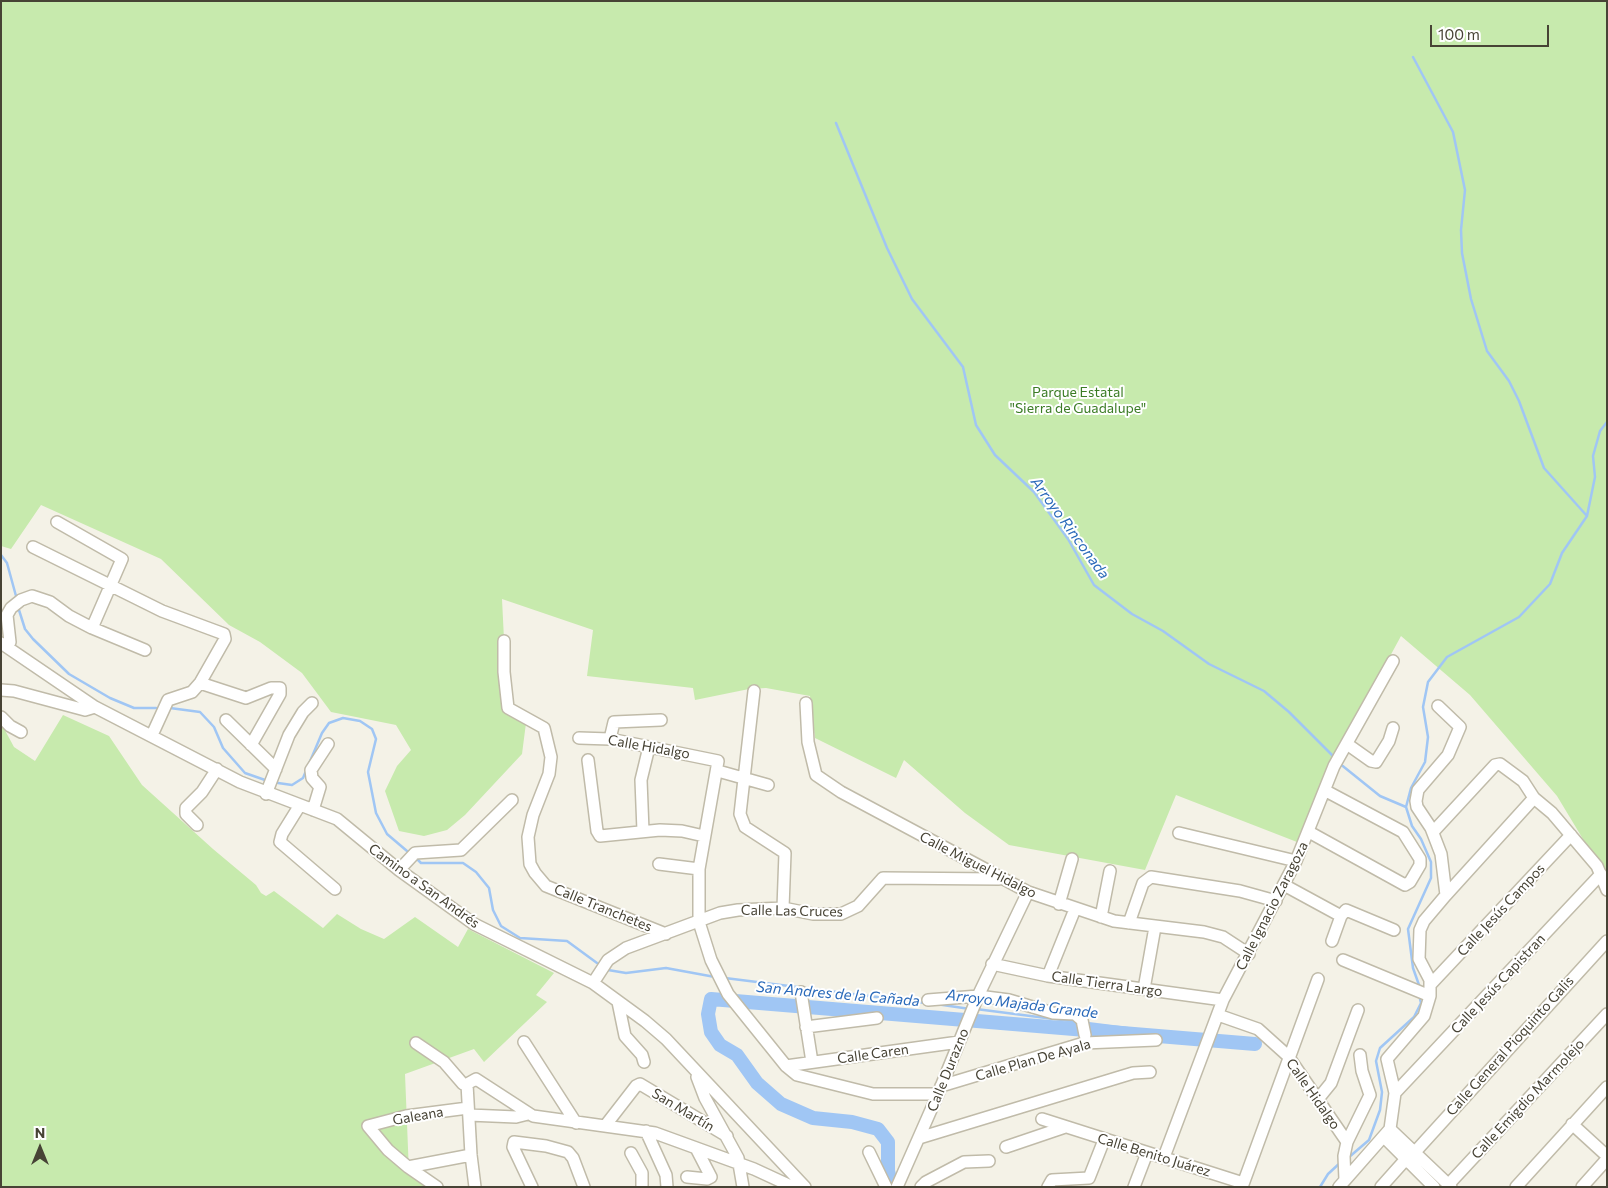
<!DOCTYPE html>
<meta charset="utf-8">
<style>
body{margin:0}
#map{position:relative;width:1608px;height:1188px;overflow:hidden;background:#f4f2e7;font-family:Commissioner,sans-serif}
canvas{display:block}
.frame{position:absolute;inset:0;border:2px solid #474335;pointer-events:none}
.north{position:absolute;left:15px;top:1123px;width:50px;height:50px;-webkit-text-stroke:4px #fff;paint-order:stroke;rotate:0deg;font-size:14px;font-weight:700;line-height:20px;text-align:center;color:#474335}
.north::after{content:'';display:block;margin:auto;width:18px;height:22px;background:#474335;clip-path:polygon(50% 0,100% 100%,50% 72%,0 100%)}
.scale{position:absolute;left:1430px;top:25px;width:119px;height:22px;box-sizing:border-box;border:2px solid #474335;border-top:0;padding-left:6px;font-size:15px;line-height:18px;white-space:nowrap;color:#474335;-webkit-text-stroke:4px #fff;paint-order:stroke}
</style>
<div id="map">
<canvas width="1608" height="1188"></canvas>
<div class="frame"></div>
<div class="north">N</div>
<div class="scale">100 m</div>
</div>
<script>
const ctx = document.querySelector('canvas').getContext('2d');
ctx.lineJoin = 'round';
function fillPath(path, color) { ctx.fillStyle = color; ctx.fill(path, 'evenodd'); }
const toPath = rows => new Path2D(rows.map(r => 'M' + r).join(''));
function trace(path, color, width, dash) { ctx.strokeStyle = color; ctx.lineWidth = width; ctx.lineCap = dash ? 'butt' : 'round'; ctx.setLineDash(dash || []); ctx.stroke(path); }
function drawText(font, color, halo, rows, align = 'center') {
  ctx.font = font + ' Commissioner,sans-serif'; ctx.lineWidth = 4; ctx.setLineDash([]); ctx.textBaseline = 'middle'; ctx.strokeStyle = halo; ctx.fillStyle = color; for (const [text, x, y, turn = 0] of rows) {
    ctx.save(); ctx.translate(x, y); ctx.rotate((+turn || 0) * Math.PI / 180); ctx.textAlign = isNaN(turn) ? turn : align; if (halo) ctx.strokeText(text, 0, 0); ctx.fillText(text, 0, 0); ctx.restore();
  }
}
const green = toPath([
 [1,1,1607,1,1607,872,1598,864,1557,796,1470,695,1401,636,1332,763,1297,842,1176,795,1145,870,1009,845,965,813,904,760,896,778,815,738,810,696,766,688,749,689,695,700,693,688,587,676,593,630,502,599,507,700,526,723,522,754,465,815,447,830,424,836,399,831,385,791,397,766,411,750,396,725,331,712,302,673,260,642,229,625,161,559,41,505,11,549,1,546],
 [63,715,109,736,142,785,213,849,256,885,261,893,266,896,274,891,323,928,337,914,361,929,384,939,415,917,458,947,468,929,554,973,536,995,547,1002,484,1062,474,1049,405,1074,409,1173,433,1187,1,1187,1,723,14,747,35,761]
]);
const stream = toPath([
 [1413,57,1453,132,1465,190,1461,230,1462,253,1471,299,1487,351,1509,381,1519,401,1544,468,1587,516],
 [836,123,887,248,912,299,963,367,976,425,995,455,1034,492,1068,539,1094,585,1132,614,1163,631,1209,664,1264,691,1289,712,1334,757],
 [1,555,7,563,16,596],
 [19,610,25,629,33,639,69,674,110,698,134,708,156,708],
 [170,708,200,712,214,727,223,748,245,773,265,780],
 [1339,763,1380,796,1406,807],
 [278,783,292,785,303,778,322,733,329,723,343,718,360,721,372,729,376,739,368,772,376,813,387,834,407,851],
 [417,859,421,863,463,863,476,872,489,888,493,910,501,926,520,938,567,941,597,963],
 [608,970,626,973,666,968,715,977],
 [725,978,925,1003],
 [1419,985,1413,968,1408,929,1431,878,1431,862,1421,839,1412,826,1406,807,1411,788,1425,762,1428,737,1423,707,1428,682,1447,657,1519,617,1550,584,1562,553,1587,516,1595,477,1593,456,1600,431,1607,422],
 [936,1004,970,1009],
 [976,1009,1077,1022],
 [1087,1023,1206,1038],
 [1211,1039,1255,1044],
 [1348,1158,1369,1140,1380,1110,1382,1092,1376,1061,1380,1048,1414,1017,1421,1003,1420,999],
 [1320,1187,1328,1174,1341,1162]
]);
const river = toPath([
 [891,1183,888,1171,888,1142,878,1129,852,1122,813,1118,781,1104,757,1083,737,1055,720,1045,711,1032,708,1014,711,999,1255,1044]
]);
const minor = toPath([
 [57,522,122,559,92,628],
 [33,547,162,611,224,634,225,639,200,683,192,692,168,700,152,735],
 [504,641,504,672,508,708,544,728,551,757,549,774,533,815,528,837,530,864,535,873,546,886,666,934],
 [1,643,95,707,240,782,337,819,399,870,474,924,593,983,645,1021,666,1039,805,1187],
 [8,646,10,642,7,615,11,608,21,600,32,596,50,602,69,616,92,628,145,650],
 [200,683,246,698,271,688,280,688,280,694,251,745],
 [1,690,14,691,85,710,95,707],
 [754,691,740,814,745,827,785,853,783,908],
 [806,703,808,742,816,775,841,792,1028,892,1114,921,1204,932,1223,937,1249,954],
 [1,717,10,726,21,732],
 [226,720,276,769],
 [579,738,610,739,718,761,699,869,699,922,711,960,728,994,786,1066,797,1075,873,1094,938,1094],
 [610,739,614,722,661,720],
 [1347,744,1371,761,1376,762,1389,741,1393,728],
 [588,760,597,831,600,836,660,830,682,831,704,836],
 [718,771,768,785],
 [266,794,289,735,303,712,312,703],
 [300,805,282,834,280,842,335,889],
 [313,810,320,787,312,778,311,770,328,744],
 [197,825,186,814,186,808,202,792,217,769],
 [643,831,641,780,649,747],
 [1309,832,1405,885,1410,882,1420,865,1420,859,1403,832,1326,791],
 [1433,832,1495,765,1500,764,1523,781,1534,798,1552,813,1597,866,1607,890],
 [1179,833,1296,861],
 [659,864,699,869],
 [399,870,415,853,461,850,512,800],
 [1284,885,1341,916],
 [1446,895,1534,798],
 [1059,904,1072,859],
 [1101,917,1110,871],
 [1129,923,1143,883,1151,877,1240,891,1276,901],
 [1332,941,1341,916,1346,910,1394,930],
 [1343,960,1430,996],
 [992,964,1048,976,1223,1000],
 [1048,976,1075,909],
 [593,983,608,960,626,948,720,913,738,910,783,908,813,914,841,914,858,906,883,878,999,879],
 [1431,984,1571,835],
 [1144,989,1155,927],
 [801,992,812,1062],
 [928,1000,978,996,1009,1000,1053,1013,1075,1014,1082,1020,1085,1035],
 [618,1002,625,1036,642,1055,644,1062],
 [1218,1015,1258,1029,1288,1056,1347,1142,1344,1156,1345,1180],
 [806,1027,877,1018],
 [524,1042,576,1123],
 [416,1043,444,1062,463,1084,467,1084],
 [786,1066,959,1042],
 [697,1077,705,1098,738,1158,743,1187],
 [467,1084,476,1079,533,1116,655,1133,754,1169,793,1187],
 [467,1084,471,1155,475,1187],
 [941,1086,1084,1043,1156,1040],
 [1395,1093,1601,874],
 [1318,1099,1331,1083,1358,1010],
 [469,1115,516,1117,528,1114],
 [1042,1119,1243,1183],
 [1572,1124,1607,1156],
 [605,1126,636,1086,640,1084,727,1136],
 [1390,1129,1451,1187],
 [646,1131,666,1175,667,1187],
 [1384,1137,1434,1187],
 [919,1138,1133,1073,1150,1072],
 [1347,1142,1370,1095,1362,1071,1360,1055],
 [1006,1147,1065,1127],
 [869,1152,886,1187],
 [1415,1152,1607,941],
 [631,1153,642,1173,642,1187],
 [1164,1157,1223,1000,1296,861,1334,766,1393,661],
 [408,1167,471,1155],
 [687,1177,707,1179,711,1177,696,1148],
 [1448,1185,1607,1014],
 [437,1187,408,1167,388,1150,368,1126,406,1116,468,1108],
 [532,1187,513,1147,514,1142,546,1146,568,1152,573,1158,584,1187],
 [897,1187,938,1094,978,996,1028,892],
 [921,1187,926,1182,964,1162,989,1161],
 [1048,1187,1052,1180,1089,1178,1104,1140],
 [1134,1187,1147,1153],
 [1242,1187,1318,979],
 [1339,1187,1390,1129,1395,1093,1387,1059,1424,1016,1430,996,1430,980,1419,959,1420,930,1424,921,1446,895,1441,854,1431,828,1417,807,1416,801,1418,790,1448,755,1460,727,1438,706],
 [1381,1187,1406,1159],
 [1516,1187,1607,1087],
 [1582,1187,1607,1159]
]);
const parkNames = [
 ["Parque Estatal",1078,392],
 ["\"Sierra de Guadalupe\"",1078,408]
];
const streetNames = [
 ["Calle Hidalgo",649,747,10],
 ["Calle Miguel Hidalgo",978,865,27],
 ["Camino a San Andrés",424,886,36],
 ["Calle Ignacio Zaragoza",1272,906,-63],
 ["Calle Tranchetes",603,908,22],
 ["Calle Jesús Campos",1501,910,-47],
 ["Calle Las Cruces",792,911,1],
 ["Calle Tierra Largo",1107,984,8],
 ["Calle Jesús Capistran",1498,984,-47],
 ["Calle General Pioquinto Galis",1510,1046,-48],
 ["Calle Caren",873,1054,-8],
 ["Calle Plan De Ayala",1033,1060,-16],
 ["Calle Durazno",948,1070,-68],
 ["Calle Hidalgo",1313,1094,55],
 ["Calle Emigdio Marmolejo",1528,1099,-47],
 ["San Martín",683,1110,31],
 ["Galeana",418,1116,-10],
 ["Calle Benito Juárez",1154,1155,17]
];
const waterNames = [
 ["Arroyo Rinconada",1070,528,54],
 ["San Andres de la Cañada",838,994,5],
 ["Arroyo Majada Grande",1022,1004,7]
];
fillPath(green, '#c7eaad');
trace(stream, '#a0c6f4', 2.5);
trace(river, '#a0c6f4', 14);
trace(minor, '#c0bba9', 14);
trace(minor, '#fff', 11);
drawText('14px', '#3b7c25', '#fff', parkNames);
drawText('14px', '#474335', '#fff', streetNames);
drawText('italic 15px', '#2969b9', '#fff', waterNames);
</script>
